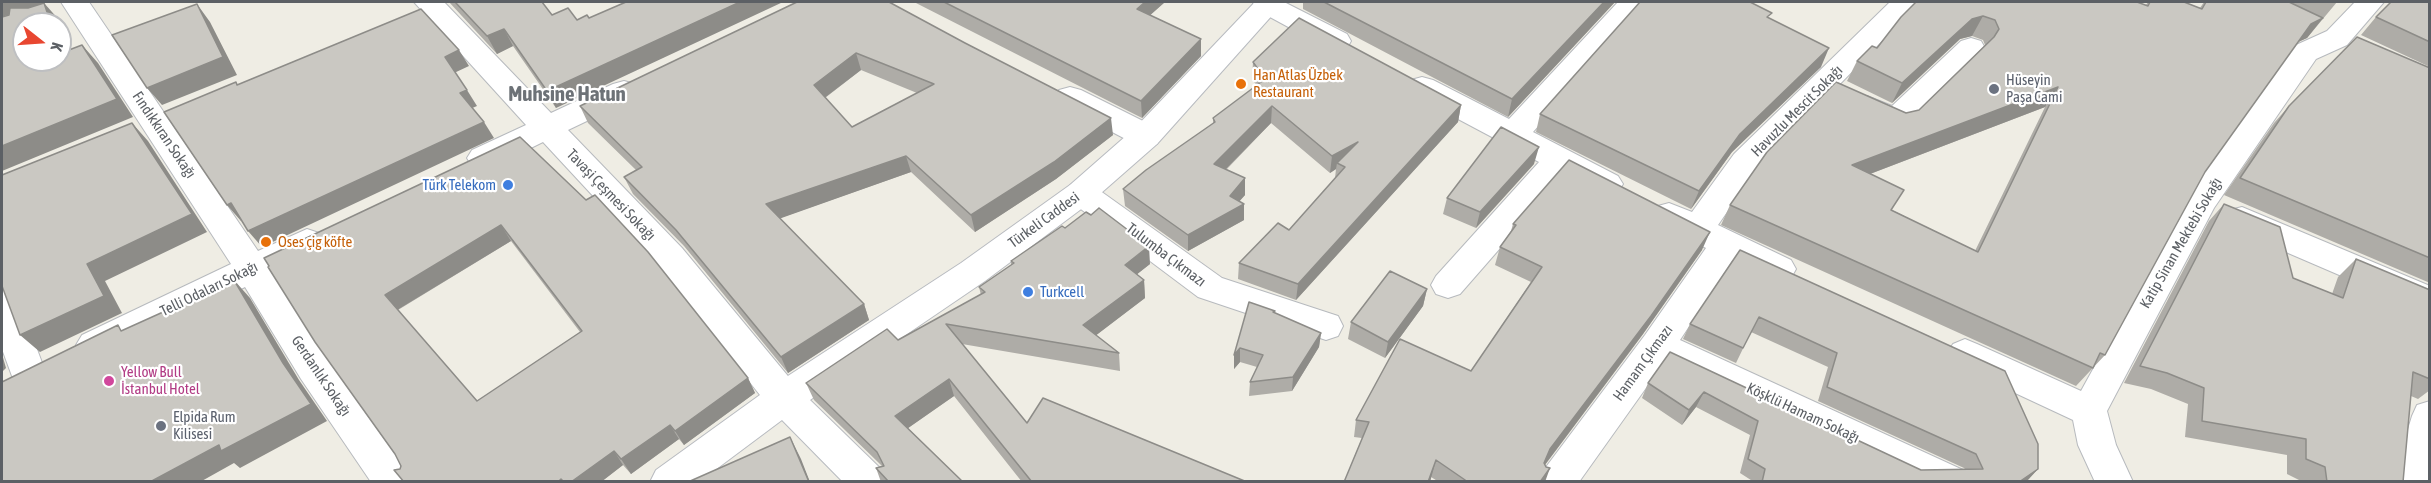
<!DOCTYPE html>
<meta charset="utf-8">
<style>
body{margin:0}
#map{position:relative;width:2431px;height:483px;overflow:hidden;background:#efede4;font-family:"Asap Condensed",sans-serif}
canvas{display:block}
.frame{position:absolute;inset:0;border:3px solid #5c6065;pointer-events:none}
.north{position:absolute;left:12px;top:12px;width:60px;height:60px;box-sizing:border-box;background:#fff;border:2px solid #bebfc1;border-radius:50%;rotate:107deg;font-size:16px;font-weight:700;line-height:24px;text-align:center;color:#5c6065}
.north::after{content:'';display:block;margin:auto;width:21px;height:27px;background:#e84731;clip-path:polygon(50% 0,100% 100%,50% 72%,0 100%)}
</style>
<div id="map">
<canvas width="2431" height="483"></canvas>
<div class="frame"></div>
<div class="north">K</div>
</div>
<script>
const ctx = document.querySelector('canvas').getContext('2d');
ctx.lineJoin = 'round';
const toPath = rows => new Path2D(rows.map(r => 'M' + r).join(''));
function trace(path, color, width, dash) { ctx.strokeStyle = color; ctx.lineWidth = width; ctx.lineCap = dash ? 'butt' : 'round'; ctx.setLineDash(dash || []); ctx.stroke(path); }
function fillPath(path, color) { ctx.fillStyle = color; ctx.fill(path, 'evenodd'); }
function drawText(font, color, halo, rows, align = 'center') {
  ctx.font = font + ' "Asap Condensed",sans-serif'; ctx.lineWidth = 4.5; ctx.setLineDash([]); ctx.textBaseline = 'middle'; ctx.strokeStyle = halo; ctx.fillStyle = color; for (const [text, x, y, turn = 0] of rows) {
    ctx.save(); ctx.translate(x, y); ctx.rotate((+turn || 0) * Math.PI / 180); ctx.textAlign = isNaN(turn) ? turn : align; if (halo) ctx.strokeText(text, 0, 0); ctx.fillText(text, 0, 0); ctx.restore();
  }
}
const street = toPath([
 [61,2,89,2,258,251,307,229,319,233,324,242,319,251,273,274,327,359,406,470,412,482,371,482,301,379,245,287,106,355,94,359,82,355,76,345,82,335,231,264,61,2],
 [414,2,444,2,551,113,613,84,624,81,635,84,639,91,635,98,568,130,682,248,797,387,802,398,797,409,784,413,771,409,658,266,543,142,494,166,483,169,472,166,467,158,472,150,526,125,414,2],
 [1255,2,1284,2,1347,34,1351,41,1347,48,1337,51,1327,48,1257,10,1253,4,1255,2],
 [1618,2,1647,2,1533,132,1618,176,1623,184,1618,192,1607,196,1596,192,1564,175,1460,294,1448,298,1436,294,1431,285,1436,276,1539,162,1411,94,1407,87,1411,80,1422,77,1433,80,1509,119,1618,2],
 [1890,2,1920,2,1756,170,1718,225,1791,260,1796,269,1791,278,1779,282,1732,261,1680,340,1963,470,1969,482,1911,482,1663,364,1579,482,1541,482,1540,479,1546,467,1645,335,1706,248,1658,224,1653,215,1658,206,1669,203,1692,212,1734,154,1890,2],
 [2355,2,2384,2,2347,45,2316,59,2214,208,2107,411,2116,445,2133,482,2095,482,2078,445,2073,420,1953,364,1947,354,1953,344,1965,339,1977,344,2081,391,2190,193,2296,45,2327,31,2355,2],
 [1971,38,1981,41,1985,48,1981,55,1907,128,1896,131,1856,114,1852,107,1856,100,1867,96,1892,106,1961,41,1971,38],
 [1070,87,1081,90,1157,128,1161,136,1157,144,1146,147,1135,144,1059,104,1055,97,1059,90,1070,87],
 [1081,181,1092,185,1222,278,1338,316,1343,326,1338,336,1326,340,1198,297,1070,201,1065,193,1070,185,1081,181],
 [2242,207,2430,286,2430,314,2230,228,2226,219,2230,210,2242,207],
 [2,287,14,291,19,301,47,376,42,387,29,391,16,387,2,349,2,287],
 [2430,401,2430,482,2395,482,2394,475,2412,416,2417,405,2430,401]
]);
const secondary = toPath([
 [1255,2,1284,2,1157,144,1092,201,985,281,810,400,882,470,888,482,843,482,782,420,699,482,650,482,656,470,771,387,961,263,1070,185,1135,128,1255,2]
]);
const wall = toPath([
 [449,2,542,2,552,15,577,20,589,18,556,108,513,46,497,54],
 [797,2,1113,135,1056,179,975,232,911,172,780,218,864,304,869,320,788,373,684,246,633,194,624,177,636,170,588,123,580,106],
 [861,70,917,93,852,127,825,98],
 [914,2,1165,2,1150,15,1201,39,1201,56,1142,118],
 [1303,2,1615,2,1508,117,1303,9],
 [2148,2,2184,2,2200,8,2204,2,2337,2,2307,38,2297,42,2205,172,2105,355,2076,386,1721,225,1730,205,1906,113,1919,110,1985,45,1983,40,1972,36,1960,39,1892,103,1847,81,1857,61,1877,48,1901,17,2146,5],
 [2045,107,1975,251,1892,210,1870,174],
 [2430,2,2430,67,2361,35,2376,17],
 [1770,18,1821,67,1732,152,1691,209,1536,132,1540,114],
 [1253,62,1461,105,1458,122,1296,300,1238,279,1239,263,1289,230,1335,178,1336,169,1330,173,1271,123,1226,170,1245,178,1245,195,1239,201,1244,220,1188,251,1125,206,1123,189,1213,123,1213,118,1257,86,1252,79],
 [2430,68,2430,283,2224,195,2274,123,2289,106],
 [520,137,748,378,755,393,684,445,679,439,631,474,623,465,601,482,404,482,400,469,401,466,395,454,269,266],
 [511,241,580,332,477,401,398,310],
 [1534,164,1476,228,1443,214,1447,198],
 [2224,204,2293,278,2332,294,2338,277,2356,259,2430,379,2430,390,2418,399,2411,396,2403,482,2303,482,2287,474,2287,455,2185,437,2188,404,2151,389,2124,383,2209,221],
 [1513,224,1702,250,1643,334,1545,465,1545,482,1439,482,1431,477,1430,482,1344,482,1362,438,1354,437,1356,420,1471,371,1531,282,1495,265,1500,247,1511,231],
 [1065,228,1150,264,1137,274,1144,280,1145,298,1096,335,1119,353,1120,371,962,344,1027,423,1247,482,1022,482,954,396,908,428,963,482,881,482,876,468,882,466,814,400,806,383,898,340,981,295,979,287,1011,265,1011,261],
 [1740,250,2038,469,2026,482,1754,482,1740,473,1750,435,1696,407,1682,425,1642,398,1648,383,1670,352,1921,470,1965,469,1964,468,1818,401,1828,367,1751,332,1736,363,1683,339,1690,324],
 [1427,289,1423,306,1385,358,1348,339,1351,322],
 [1275,311,1275,313,1321,333,1319,347,1292,391,1249,396,1250,382,1257,367,1240,362,1234,369,1234,355]
]);
const shadedWall = toPath([
 [2,2,47,2,2,17],
 [740,2,783,2,556,108,547,91],
 [1145,2,1165,2,1138,26,1137,9],
 [1604,2,1615,2,1508,117,1512,99],
 [44,3,60,21,77,71,61,53,60,50,60,24,51,24],
 [197,4,210,22,237,75,162,105,147,88],
 [1983,16,1972,36,1960,39,1892,103,1902,83,1972,19],
 [2323,18,2307,38,2294,44,2311,24],
 [504,29,513,46,497,54,487,36],
 [1201,39,1201,56,1142,118,1141,101],
 [82,45,98,63,133,117,2,171,2,146],
 [1829,48,1821,67,1732,152,1691,209,1699,191,1740,134],
 [459,50,469,66,454,73,445,57],
 [856,53,861,70,819,102,814,85],
 [2058,87,2045,107,1841,185,1852,165],
 [467,90,477,106,470,109,460,93],
 [1461,105,1458,122,1296,300,1298,284],
 [1272,106,1271,123,1214,181,1214,164],
 [1111,118,1113,135,1056,179,975,232,971,215],
 [484,122,494,138,262,247,248,231],
 [132,123,148,141,207,232,105,281,122,313,40,352,20,335,87,264],
 [1358,142,1337,163,1336,169,1330,173,1332,156],
 [1539,147,1534,164,1476,228,1480,212],
 [906,156,911,172,773,221,766,204],
 [1245,178,1245,195,1231,211,1244,204,1244,220,1188,251,1188,235,1230,196],
 [231,203,245,219,241,221,227,205],
 [501,225,511,241,397,310,385,295],
 [1710,232,1702,250,1643,334,1544,466,1544,463,1550,449],
 [1149,246,1150,264,1126,283,1125,265],
 [234,280,250,298,299,380,327,421,240,468,234,463,200,482,150,482,219,445,283,363],
 [1144,280,1145,298,1086,343,1083,325],
 [1427,289,1423,306,1385,358,1388,342],
 [864,304,869,320,788,373,781,357],
 [1321,333,1319,347,1292,391,1293,377],
 [1240,348,1240,362,1234,369,1234,355],
 [2,354,6,368,2,372],
 [748,378,755,393,684,445,675,431],
 [949,379,954,396,901,433,895,416],
 [1704,392,1696,407,1682,425,1689,410],
 [670,425,679,439,631,474,621,459],
 [790,437,801,459,810,482,809,482],
 [614,451,623,465,601,482,571,482],
 [1436,460,1430,482,1428,482],
 [1550,468,1545,482,1540,482],
 [2038,469,2026,482,2019,482]
]);
const building = toPath([
 [455,2,542,2,552,15,568,8,577,20,587,15,589,18,626,2,740,2,547,91,504,29,487,36,455,2],
 [797,2,889,2,965,43,1111,118,1054,162,971,215,906,156,766,204,864,304,781,357,676,230,624,177,642,167,580,106,797,2],
 [856,53,934,84,852,127,814,85,856,53],
 [944,2,1145,2,1137,9,1201,39,1141,101,944,2],
 [1324,2,1604,2,1512,99,1324,2],
 [1640,2,1750,2,1772,13,1767,17,1829,48,1740,134,1699,191,1540,114,1640,2],
 [1916,2,2137,2,2148,6,2150,2,2184,2,2202,9,2206,2,2289,2,2323,18,2311,24,2205,172,2105,355,2100,353,2093,368,1730,205,1767,152,1836,82,1906,113,1919,110,1994,37,1999,29,1995,20,1983,16,1972,19,1902,83,1857,61,1872,46,1877,48,1901,17,1916,2],
 [2058,87,1978,252,1891,210,1904,190,1852,165,2058,87],
 [2391,2,2430,2,2430,42,2376,17,2391,2],
 [44,3,51,24,24,24,24,60,60,60,60,50,61,53,82,45,117,99,2,146,2,17,9,15,10,8,28,8,44,3],
 [197,4,223,57,147,88,112,35,197,4],
 [421,9,459,50,445,57,467,90,460,93,484,122,248,231,231,203,227,205,164,112,236,82,237,85,421,9],
 [1299,18,1461,105,1298,284,1239,263,1278,223,1289,230,1345,167,1337,163,1358,142,1332,156,1272,106,1214,164,1245,178,1230,196,1244,204,1188,235,1123,189,1146,170,1215,122,1213,118,1265,79,1253,62,1299,18],
 [2357,37,2430,68,2430,258,2240,178,2289,106,2357,37],
 [132,123,192,214,87,264,104,296,20,335,2,286,2,175,132,123],
 [1501,127,1539,147,1480,212,1447,198,1501,127],
 [520,137,586,200,595,195,648,252,748,378,675,431,670,425,621,459,614,451,571,482,564,482,561,479,558,482,404,482,394,470,400,469,401,466,395,454,315,342,268,267,269,266,264,258,520,137],
 [501,225,582,331,477,401,385,295,501,225],
 [1569,160,1710,232,1651,316,1550,449,1544,463,1546,467,1550,468,1540,482,1468,482,1436,460,1428,482,1344,482,1369,422,1356,420,1400,339,1471,371,1542,267,1500,247,1516,225,1513,224,1569,160],
 [2224,204,2280,227,2293,278,2343,298,2356,259,2430,290,2430,379,2413,372,2403,482,2327,482,2325,467,2306,459,2306,439,2202,421,2204,388,2167,373,2140,366,2224,204],
 [1099,208,1149,246,1125,265,1144,280,1083,325,1119,353,946,324,1027,423,1043,398,1247,482,1032,482,949,379,895,416,963,482,889,482,876,468,884,466,877,452,806,383,887,329,898,340,985,292,979,287,1014,263,1011,261,1062,226,1065,228,1086,212,1091,215,1099,208],
 [1740,250,2005,371,2038,444,2038,469,2019,482,1762,482,1765,469,1748,459,1758,421,1704,392,1689,410,1648,383,1670,352,1921,470,1983,469,1976,454,1827,387,1837,353,1759,317,1743,348,1690,324,1740,250],
 [1390,271,1427,289,1388,342,1351,322,1390,271],
 [234,280,283,363,311,404,221,451,219,445,150,482,2,482,2,382,118,325,121,331,234,280],
 [1249,302,1275,311,1273,312,1321,333,1293,377,1250,382,1263,355,1240,348,1234,355,1249,302],
 [790,437,809,482,688,482,790,437]
]);
const markers = [
 [1241,84,6,"#e8710a"],
 [1994,89,6,"#6b7280"],
 [508,185,6,"#3f7fe0"],
 [266,242,6,"#e8710a"],
 [1028,292,6,"#3f7fe0"],
 [109,381,6,"#d1479c"],
 [161,426,6,"#6b7280"]
];
const foodNames = [
 ["Han Atlas Üzbek",1253,75],
 ["Restaurant",1253,92],
 ["Oses çig köfte",278,242]
];
const worshipNames = [
 ["Hüseyin",2006,80],
 ["Paşa Cami",2006,97],
 ["Elpida Rum",173,417],
 ["Kilisesi",173,434]
];
const streetNames = [
 ["Havuzlu Mescit Sokağı",1797,111,-45],
 ["Fındıkkıran Sokağı",164,135,56],
 ["Tavaşi Çeşmesi Sokağı",611,195,46],
 ["Türkeli Caddesi",1044,220,-36],
 ["Katip Sinan Mektebi Sokağı",2181,243,-60],
 ["Tulumba Çıkmazı",1166,255,37],
 ["Telli Odaları Sokağı",209,289,-26],
 ["Hamam Çıkmazı",1643,363,-54],
 ["Gerdanlık Sokağı",321,376,56],
 ["Köşklü Hamam Sokağı",1803,413,25]
];
const shopNames = [
 ["Türk Telekom",496,185],
 ["Turkcell",1040,292,"left"]
];
const hotelNames = [
 ["Yellow Bull",121,372],
 ["İstanbul Hotel",121,389]
];
const districtNames = [
 ["Muhsine Hatun",567,94]
];
trace(street, '#b7babe', 2);
trace(secondary, '#b8bbc0', 2);
fillPath(street, '#fff');
fillPath(secondary, '#fff');
fillPath(wall, '#aeaca7');
fillPath(shadedWall, '#8d8c88');
fillPath(building, '#cac8c2');
trace(building, '#8d8c88', 1.5);
for (const [x, y, r, color] of markers) { const dot = new Path2D(); dot.arc(x, y, r, 0, 2 * Math.PI); ctx.fillStyle = color; ctx.fill(dot); trace(dot, '#fff', 2); }
drawText('15px', '#c56008', '#fff', foodNames, 'left');
drawText('15px', '#5b616d', '#fff', worshipNames, 'left');
drawText('15px', '#5c6065', '#fff', streetNames);
drawText('15px', '#366cbe', '#fff', shopNames, 'right');
drawText('15px', '#b23c85', '#fff', hotelNames, 'left');
drawText('bold 21px', '#6d7277', '#fff', districtNames);
</script>
